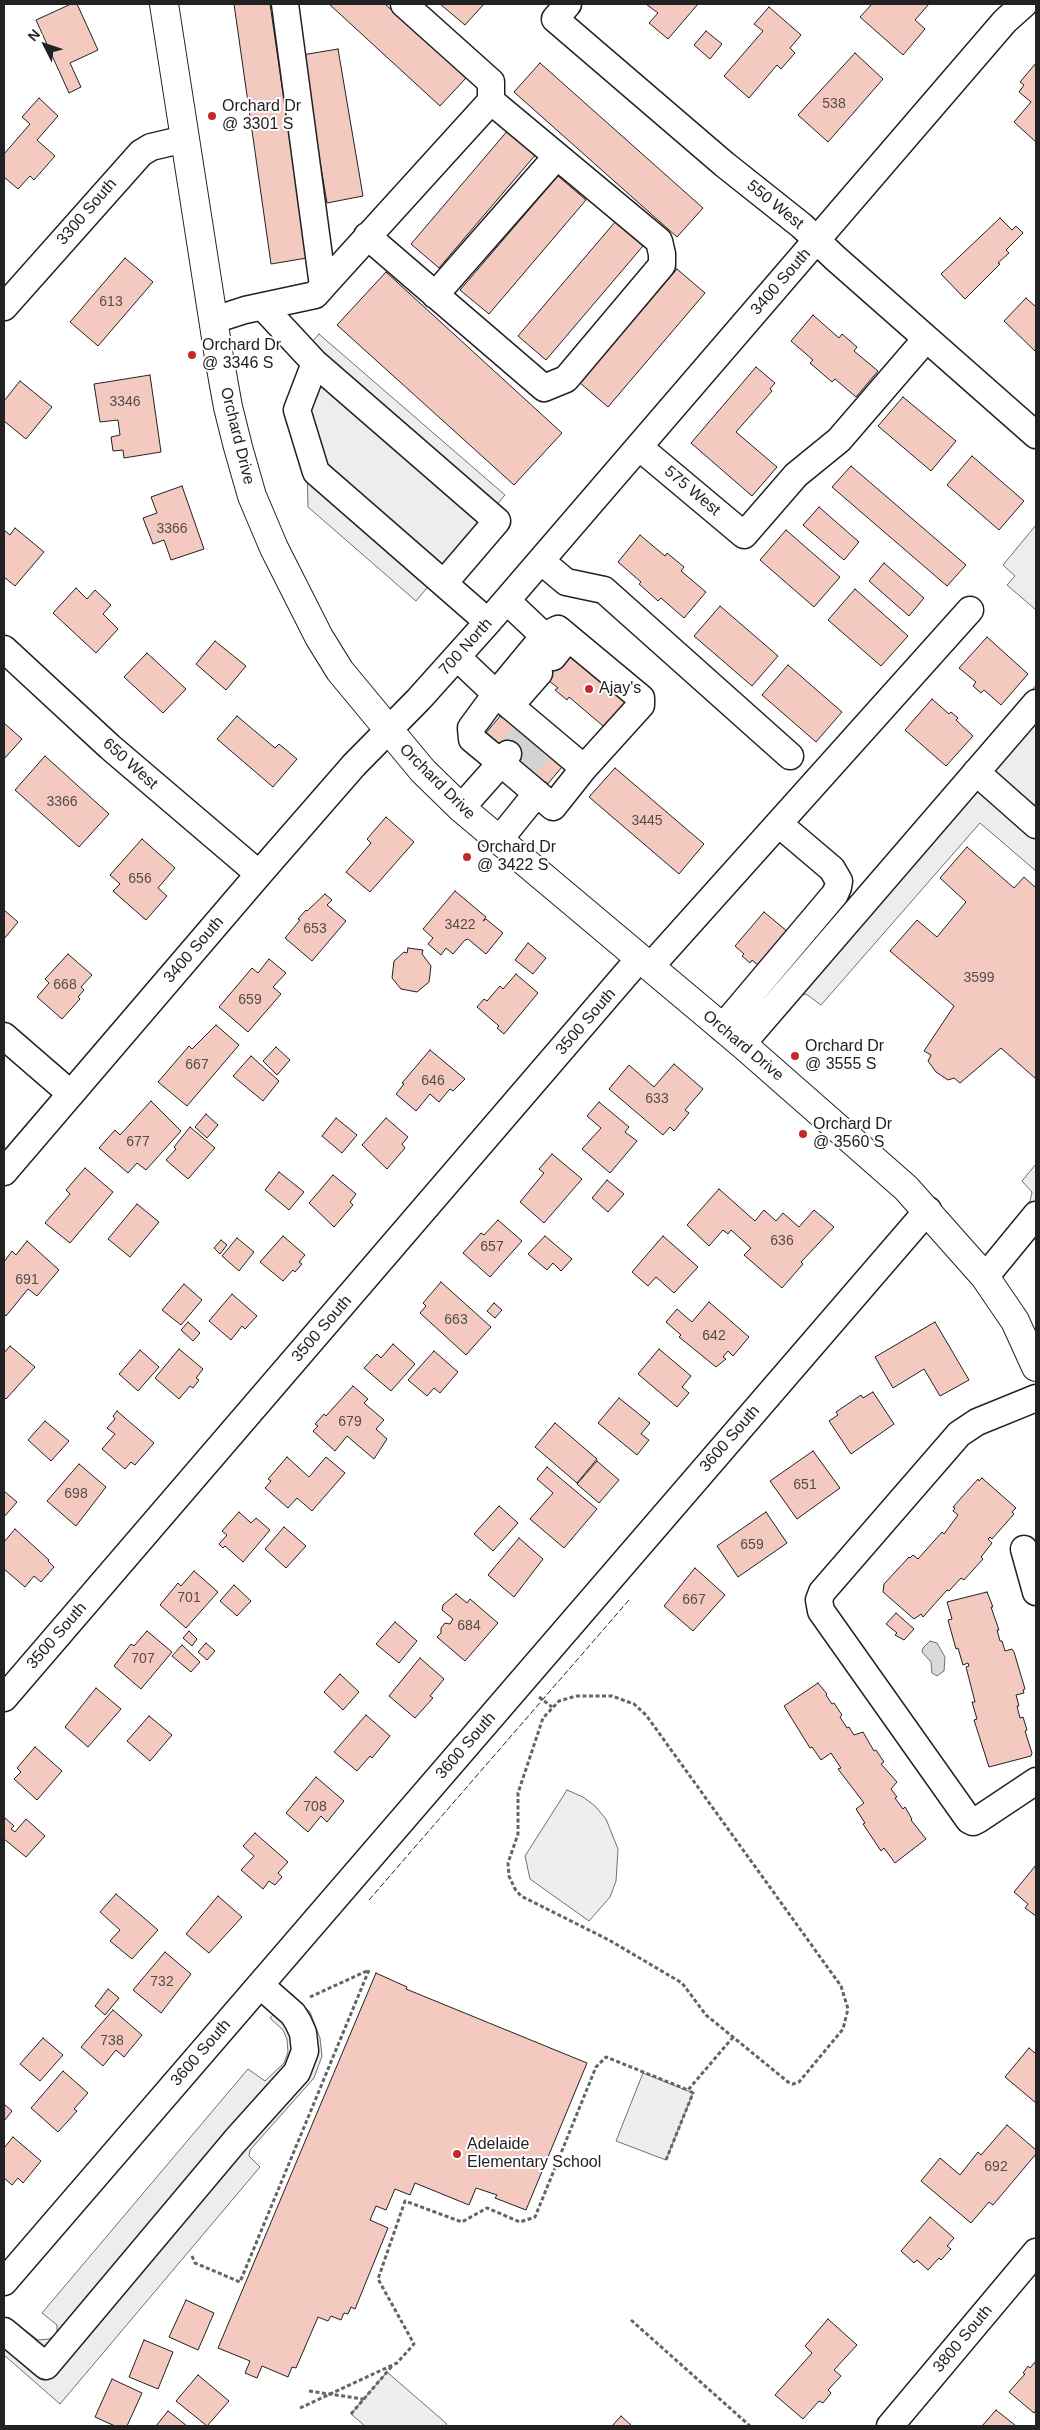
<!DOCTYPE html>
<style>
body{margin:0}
#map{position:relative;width:1040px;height:2430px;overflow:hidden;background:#fff;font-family:Arial,sans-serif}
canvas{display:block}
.frame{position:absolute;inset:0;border:5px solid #222;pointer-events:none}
.north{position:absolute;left:20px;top:20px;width:50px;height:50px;-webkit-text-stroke:4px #fff;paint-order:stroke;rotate:311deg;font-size:14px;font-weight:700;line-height:20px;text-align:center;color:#222}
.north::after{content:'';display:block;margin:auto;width:18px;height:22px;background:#222;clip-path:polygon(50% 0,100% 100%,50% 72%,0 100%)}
</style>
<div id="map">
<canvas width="1040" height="2430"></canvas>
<div class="frame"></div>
<div class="north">N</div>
</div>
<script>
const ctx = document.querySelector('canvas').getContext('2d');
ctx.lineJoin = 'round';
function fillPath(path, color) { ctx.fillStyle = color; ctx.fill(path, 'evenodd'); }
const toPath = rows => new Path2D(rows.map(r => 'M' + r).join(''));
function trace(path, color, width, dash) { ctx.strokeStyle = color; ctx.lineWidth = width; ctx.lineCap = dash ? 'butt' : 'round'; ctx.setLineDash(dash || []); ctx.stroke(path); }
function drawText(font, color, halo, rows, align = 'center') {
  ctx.font = font + ' Arial,sans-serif'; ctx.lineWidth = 4; ctx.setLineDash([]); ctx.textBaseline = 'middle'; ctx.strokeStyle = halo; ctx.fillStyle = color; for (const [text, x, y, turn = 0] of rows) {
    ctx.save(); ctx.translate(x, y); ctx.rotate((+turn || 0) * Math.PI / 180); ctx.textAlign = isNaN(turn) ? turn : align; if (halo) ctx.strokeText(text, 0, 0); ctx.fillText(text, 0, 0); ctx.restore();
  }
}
const green = toPath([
 [567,1790,583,1797,595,1806,606,1819,618,1849,616,1881,610,1897,589,1921,530,1879,525,1856,567,1790],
 [643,2073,693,2093,666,2160,616,2141,643,2073],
 [387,2372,447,2424,445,2426,365,2426,351,2414,387,2372]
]);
const parking = toPath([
 [319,334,505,495,416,601,308,507,304,351,319,334],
 [1036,525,1036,610,1007,585,1015,576,1003,565,1036,525],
 [1036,685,1036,871,980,823,821,1005,806,994,758,1006,1036,685],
 [1036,1164,1036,1233,1018,1255,1002,1235,1030,1201,1032,1192,1022,1181,1036,1164],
 [292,1994,310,2012,320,2038,322,2056,314,2078,250,2150,249,2156,260,2167,60,2404,4,2355,4,2323,8,2317,38,2340,49,2339,57,2334,57,2325,42,2313,248,2069,265,2081,284,2063,288,2052,287,2039,283,2030,270,2018,292,1994]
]);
const water = toPath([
 [930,1641,937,1643,945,1657,944,1671,937,1676,932,1673,931,1662,922,1652,923,1648,930,1641]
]);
const building = toPath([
 [71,4,77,4,98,50,70,63,81,87,69,93,36,20,71,4],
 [234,4,270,4,307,258,271,264,234,4],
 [329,4,385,4,466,78,440,106,329,4],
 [440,4,484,4,465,25,440,4],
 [646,4,698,4,668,39,649,23,658,13,646,4],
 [872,4,929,4,915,20,925,29,903,55,860,17,872,4],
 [769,7,801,35,790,48,795,53,781,69,777,65,749,98,724,76,763,31,754,24,769,7],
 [706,31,722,44,710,59,694,45,706,31],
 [338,49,363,196,327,203,302,55,338,49],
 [855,53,883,79,828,142,798,115,855,53],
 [540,63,703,208,677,237,514,92,540,63],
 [1036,63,1036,142,1014,122,1031,102,1019,92,1024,85,1020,82,1036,63],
 [39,98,58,116,37,140,55,156,34,180,30,176,18,189,4,177,4,154,30,124,22,117,39,98],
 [509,129,537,153,439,268,411,244,509,129],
 [558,176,586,200,489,314,460,290,558,176],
 [1000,218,1012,230,1016,226,1023,233,1006,250,1009,253,998,263,1000,264,965,299,941,274,1000,218],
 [615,222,643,246,546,360,518,336,615,222],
 [125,258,153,282,98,346,70,322,125,258],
 [677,269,705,293,608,407,580,383,677,269],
 [386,272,562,433,514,485,337,325,386,272],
 [1026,298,1036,307,1036,352,1004,321,1026,298],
 [813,315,839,338,842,334,857,347,854,351,878,371,856,397,835,379,832,382,810,363,813,360,791,341,813,315],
 [756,367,775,383,770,389,772,391,736,432,777,467,752,496,691,443,756,367],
 [150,375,161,452,124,458,123,450,113,451,111,437,120,435,118,420,100,422,94,384,150,375],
 [20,381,52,407,26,439,4,421,4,401,20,381],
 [903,397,956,441,931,471,878,426,903,397],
 [972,456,1024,501,999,530,947,485,972,456],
 [851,466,966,565,947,586,832,487,851,466],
 [182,486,204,549,171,560,164,540,153,544,143,518,157,513,151,497,182,486],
 [819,507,859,542,844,560,803,525,819,507],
 [15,528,44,552,15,586,4,577,4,530,10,535,15,528],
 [786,530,840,577,814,607,760,560,786,530],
 [640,535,665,556,667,553,684,567,681,571,706,592,684,618,661,598,658,601,639,584,641,582,618,562,640,535],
 [884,563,924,598,909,616,869,581,884,563],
 [76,588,87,599,95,590,111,605,103,614,118,629,96,653,53,613,76,588],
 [855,589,908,636,881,666,828,620,855,589],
 [720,606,778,656,752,686,694,636,720,606],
 [987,637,1028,674,1001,705,984,690,981,693,973,686,976,682,959,668,987,637],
 [215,641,246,666,226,690,196,664,215,641],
 [572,648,634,701,609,731,569,697,567,700,555,690,558,688,533,668,572,648],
 [147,653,186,689,163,713,124,677,147,653],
 [788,665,842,712,816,742,762,695,788,665],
 [932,699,949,714,951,712,958,718,956,720,973,736,946,766,905,730,932,699],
 [501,715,562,767,546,786,485,734,501,715],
 [237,716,275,748,279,744,297,759,273,787,217,739,237,716],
 [4,723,22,739,4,759,4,723],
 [45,756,109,814,79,847,15,790,45,756],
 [615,768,704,844,679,874,589,797,615,768],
 [386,817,414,842,370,892,346,872,371,843,367,839,386,817],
 [142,839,175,868,158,888,167,896,146,920,113,891,120,884,110,875,142,839],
 [967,847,1014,888,1024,877,1036,888,1036,1079,1001,1048,960,1083,954,1078,948,1080,936,1072,928,1061,931,1055,924,1051,954,1006,890,951,917,920,937,937,966,902,940,878,967,847],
 [455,891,486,917,483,921,486,919,503,933,486,954,468,939,465,940,453,954,446,948,441,955,428,944,433,938,423,929,455,891],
 [325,894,332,900,327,905,346,921,312,961,285,938,300,920,298,919,306,910,307,911,325,894],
 [4,910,18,922,4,939,4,910],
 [764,912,788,932,759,966,752,960,750,963,742,956,744,954,735,946,764,912],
 [528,943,546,958,533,974,515,960,528,943],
 [408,948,423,950,422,954,431,966,429,982,417,992,401,989,392,978,394,961,404,952,407,953,408,948],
 [68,954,92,975,81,987,84,990,78,997,80,999,62,1019,37,997,49,983,45,979,68,954],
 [269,959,286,973,273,987,281,994,248,1032,219,1007,252,968,258,973,269,959],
 [516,974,538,993,504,1034,497,1028,499,1026,477,1007,484,999,487,1001,500,986,503,989,516,974],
 [216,1025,239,1045,187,1106,158,1082,189,1046,192,1049,216,1025],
 [276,1047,290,1060,277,1075,263,1061,276,1047],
 [430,1050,465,1079,453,1091,450,1089,439,1102,430,1094,416,1111,396,1094,404,1084,402,1083,430,1050],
 [251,1056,279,1081,263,1101,233,1076,251,1056],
 [674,1064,703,1089,685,1110,689,1113,674,1131,670,1127,663,1135,609,1089,629,1065,654,1087,674,1064],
 [151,1101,181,1131,146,1170,137,1163,128,1173,99,1148,115,1130,120,1135,151,1101],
 [599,1102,629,1127,625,1132,637,1141,610,1173,582,1149,601,1128,587,1116,599,1102],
 [206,1114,218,1125,207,1138,195,1127,206,1114],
 [336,1118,357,1135,342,1153,322,1136,336,1118],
 [386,1118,408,1137,402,1144,405,1148,387,1169,362,1145,386,1118],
 [190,1127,215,1148,188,1179,166,1160,176,1149,174,1147,190,1127],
 [552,1154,582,1179,544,1223,520,1202,544,1173,539,1169,552,1154],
 [85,1168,113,1192,70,1243,45,1223,70,1194,66,1190,85,1168],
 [279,1172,304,1192,289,1210,265,1190,279,1172],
 [333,1175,356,1194,350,1202,353,1205,334,1227,309,1203,333,1175],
 [607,1180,624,1194,608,1212,592,1198,607,1180],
 [719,1189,755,1221,764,1210,776,1221,783,1213,799,1227,814,1210,834,1227,801,1262,803,1264,782,1288,744,1255,751,1248,731,1230,728,1234,723,1230,709,1246,687,1225,719,1189],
 [137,1204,159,1222,130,1257,108,1239,137,1204],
 [498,1220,522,1241,490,1277,463,1253,481,1233,484,1235,498,1220],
 [283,1236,305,1255,299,1262,302,1264,295,1272,293,1270,283,1281,260,1262,283,1236],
 [545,1236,572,1259,561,1271,553,1263,547,1270,528,1254,545,1236],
 [663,1236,698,1267,674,1293,656,1277,648,1286,632,1272,663,1236],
 [237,1238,254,1252,239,1271,222,1256,237,1238],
 [221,1240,227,1245,220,1254,214,1248,221,1240],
 [27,1241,59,1270,37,1296,28,1289,6,1316,4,1313,4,1262,12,1251,16,1255,27,1241],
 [441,1282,491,1327,466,1355,420,1313,426,1306,423,1303,441,1282],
 [184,1284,202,1300,181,1325,162,1310,184,1284],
 [232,1294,257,1316,245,1329,242,1326,231,1340,209,1321,232,1294],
 [709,1302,749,1337,733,1356,728,1351,723,1357,726,1359,716,1367,679,1337,681,1335,666,1322,677,1309,692,1322,709,1302],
 [494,1303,502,1310,495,1318,487,1311,494,1303],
 [188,1322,200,1333,193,1341,181,1330,188,1322],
 [935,1322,969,1380,940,1396,924,1369,893,1388,875,1357,935,1322],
 [393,1344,415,1364,391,1391,364,1368,377,1354,381,1358,393,1344],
 [10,1346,35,1367,6,1399,4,1397,4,1353,10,1346],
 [179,1349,203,1369,196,1378,199,1380,193,1388,190,1386,179,1399,155,1378,179,1349],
 [659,1349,691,1376,682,1387,689,1393,677,1407,638,1374,659,1349],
 [140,1350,159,1367,138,1391,119,1374,140,1350],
 [434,1351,458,1372,440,1393,434,1388,427,1396,408,1380,434,1351],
 [353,1386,368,1399,364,1403,384,1420,376,1429,387,1439,374,1459,347,1436,335,1451,313,1431,318,1426,315,1424,324,1414,326,1416,353,1386],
 [873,1392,894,1424,851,1454,829,1421,838,1415,836,1412,861,1395,863,1398,873,1392],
 [619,1398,650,1423,641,1434,649,1440,637,1455,598,1423,619,1398],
 [117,1411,154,1443,135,1465,131,1462,125,1469,102,1449,115,1434,107,1428,115,1419,113,1416,117,1411],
 [45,1421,69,1441,51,1461,28,1440,45,1421],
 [555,1423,597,1459,577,1483,535,1447,555,1423],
 [813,1451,840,1488,797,1519,770,1481,813,1451],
 [287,1457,309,1477,326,1457,345,1473,312,1511,297,1498,288,1508,265,1488,271,1481,268,1479,287,1457],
 [597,1461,619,1480,599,1503,577,1484,597,1461],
 [79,1464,106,1487,76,1526,47,1501,79,1464],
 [547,1467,597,1509,564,1548,530,1519,553,1493,537,1479,547,1467],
 [982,1478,1016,1508,1012,1512,1014,1514,992,1539,990,1537,988,1539,992,1543,981,1557,983,1559,964,1580,961,1578,949,1591,947,1590,923,1617,921,1614,914,1619,883,1592,884,1584,909,1557,910,1558,913,1555,918,1559,942,1532,944,1534,958,1515,953,1511,955,1508,953,1507,978,1479,979,1481,982,1478],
 [4,1491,17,1502,4,1517,4,1491],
 [499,1506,518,1523,493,1551,474,1534,499,1506],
 [239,1512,251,1523,256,1518,270,1530,243,1562,225,1546,223,1548,219,1544,227,1535,222,1531,239,1512],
 [766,1512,787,1543,738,1577,717,1546,766,1512],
 [284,1527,306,1546,286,1568,265,1549,284,1527],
 [15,1529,49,1560,48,1561,54,1567,41,1582,34,1576,25,1587,4,1569,4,1542,15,1529],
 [519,1538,543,1559,514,1597,488,1575,519,1538],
 [695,1568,725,1595,693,1631,664,1606,695,1568],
 [194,1571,218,1592,186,1628,160,1605,178,1583,181,1586,194,1571],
 [234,1585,251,1601,237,1616,220,1601,234,1585],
 [987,1592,993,1607,991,1607,999,1630,997,1630,1000,1641,1002,1641,1005,1651,1012,1649,1014,1652,1025,1689,1023,1690,1024,1693,1016,1695,1019,1706,1017,1706,1020,1718,1023,1717,1027,1730,1025,1731,1032,1753,1031,1756,989,1767,974,1720,977,1719,972,1702,975,1702,966,1667,969,1666,968,1663,963,1665,958,1648,956,1649,948,1620,952,1619,947,1602,987,1592],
 [456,1594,467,1603,470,1599,498,1623,465,1661,437,1637,441,1633,441,1628,445,1623,450,1624,453,1619,442,1610,443,1605,456,1594],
 [896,1613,914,1629,904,1640,895,1635,897,1633,886,1624,896,1613],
 [395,1622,417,1641,399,1663,376,1644,395,1622],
 [147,1631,172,1652,141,1689,114,1666,131,1644,134,1646,147,1631],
 [189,1631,197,1639,192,1646,183,1638,189,1631],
 [206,1643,215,1651,207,1660,198,1652,206,1643],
 [182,1645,200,1662,191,1672,172,1656,182,1645],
 [420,1658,444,1679,430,1696,433,1698,415,1718,389,1696,420,1658],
 [340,1674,359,1692,343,1710,324,1692,340,1674],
 [818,1683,827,1694,826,1695,832,1704,834,1703,842,1715,840,1717,847,1728,849,1727,854,1735,863,1732,874,1751,876,1750,884,1762,881,1764,897,1782,891,1789,897,1797,895,1798,903,1809,905,1807,912,1819,911,1820,926,1839,895,1863,884,1848,881,1851,863,1824,865,1823,856,1809,864,1803,838,1769,841,1768,831,1753,821,1760,812,1747,810,1748,784,1706,818,1683],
 [96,1688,121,1709,88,1747,65,1727,96,1688],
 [366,1715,390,1736,372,1758,370,1756,357,1771,334,1752,366,1715],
 [149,1716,172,1735,150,1761,127,1741,149,1716],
 [35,1747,62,1771,37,1800,14,1779,21,1772,17,1768,35,1747],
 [316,1777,344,1801,327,1822,321,1816,308,1832,286,1813,316,1777],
 [4,1817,14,1826,11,1829,15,1832,26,1819,45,1836,26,1857,4,1839,4,1817],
 [255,1833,288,1862,278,1873,282,1877,275,1885,269,1881,263,1889,241,1870,254,1856,243,1846,255,1833],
 [1036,1865,1036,1916,1025,1908,1028,1904,1014,1892,1036,1865],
 [116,1894,158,1930,132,1959,110,1941,120,1930,100,1912,116,1894],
 [218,1896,242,1917,209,1953,186,1934,218,1896],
 [165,1952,191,1974,161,2013,133,1990,165,1952],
 [376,1973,407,1987,406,1989,587,2063,526,2210,495,2198,497,2195,476,2188,469,2205,415,2183,410,2195,395,2189,386,2210,376,2206,370,2220,388,2228,355,2309,351,2307,348,2314,344,2313,341,2320,331,2316,328,2321,318,2317,296,2368,292,2367,288,2377,262,2366,257,2378,245,2373,250,2361,218,2348,376,1973],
 [108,1989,119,1998,105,2015,95,2006,108,1989],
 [113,2010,142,2035,124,2057,116,2050,103,2066,81,2047,113,2010],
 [43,2038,63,2055,40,2081,20,2064,43,2038],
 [1029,2048,1035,2053,1036,2051,1036,2103,1005,2077,1029,2048],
 [63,2071,88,2093,74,2109,77,2111,58,2132,31,2108,63,2071],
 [4,2104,12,2111,4,2121,4,2104],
 [1007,2125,1036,2150,1036,2154,993,2205,989,2202,971,2223,921,2181,940,2158,960,2175,978,2152,981,2155,1007,2125],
 [13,2137,41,2161,23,2183,18,2178,12,2185,4,2178,4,2148,13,2137],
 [930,2217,954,2238,947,2246,951,2249,941,2260,939,2258,928,2270,917,2260,914,2263,901,2251,930,2217],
 [186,2300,214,2313,198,2350,169,2337,186,2300],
 [828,2319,857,2345,834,2370,841,2376,828,2390,831,2393,823,2403,819,2401,803,2419,775,2395,812,2353,805,2346,828,2319],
 [144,2340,173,2352,158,2389,129,2377,144,2340],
 [1036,2361,1036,2410,1034,2413,1009,2392,1025,2374,1023,2373,1028,2366,1030,2368,1036,2361],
 [198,2375,229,2401,207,2426,176,2401,198,2375],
 [112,2379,142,2393,127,2426,115,2426,95,2417,112,2379],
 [996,2410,1016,2426,982,2426,996,2410],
 [168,2411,187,2426,156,2426,168,2411],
 [621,2416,632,2426,612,2426,621,2416]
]);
const minorTunnel = toPath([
 [508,754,523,734],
 [524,767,541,749]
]);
const path = toPath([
 [576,1696,612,1696,634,1704,646,1715,841,1986,848,2009,843,2029,799,2082,793,2084,788,2082,706,2015,682,1983,609,1940,521,1896,515,1889,509,1876,508,1863,518,1834,518,1793,543,1718,559,1701,576,1696],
 [539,1697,552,1707],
 [666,2160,693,2093,688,2090],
 [192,2256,195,2263,240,2282,369,1970,310,1997],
 [631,2320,750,2426],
 [309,2391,363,2399],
 [300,2408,397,2363,414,2344,378,2279,405,2201,462,2222,487,2208,520,2222,535,2217,596,2067,606,2057,688,2090,734,2036],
 [351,2414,392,2366]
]);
const minor = toPath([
 [568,4,555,19,724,164,802,226,834,257,1036,435],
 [367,236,544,388,566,379,662,265,662,254,659,241,491,101],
 [323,286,491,101,491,82,404,4],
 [435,295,557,156],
 [4,307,141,153,151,147,185,139],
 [263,307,315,363,297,410,316,472,488,622],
 [214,320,245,310,315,295,323,286,285,4],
 [315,363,497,521,444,583],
 [639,447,744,535,796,475,839,440,926,339],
 [541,561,566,582,604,590,790,756],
 [507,601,544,636],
 [4,649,110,747,259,874],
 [457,657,496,694,544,636,558,629,641,698,641,705,584,768],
 [553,657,568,638],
 [510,706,539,673],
 [976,772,1036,825],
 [461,808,501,763,472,739,471,728,496,694,584,768,553,807,501,763,508,754],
 [499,840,537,793],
 [650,967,970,610],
 [722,1028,835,894,838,887,839,881,832,869,779,824],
 [4,1036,71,1094],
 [742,1044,1036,703],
 [4,1172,259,874,354,765,419,699,488,622,1005,21,1024,4],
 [985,1277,1036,1215],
 [1036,1398,977,1422,959,1434,822,1592,819,1600,821,1611,969,1820,973,1822,979,1819,1036,1781],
 [1024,1549,1036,1592],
 [4,1698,639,959],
 [4,2282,928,1210],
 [4,2331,46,2366,235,2141,297,2072,305,2051,303,2033,298,2022,293,2014,260,1985],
 [890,2426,1036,2252]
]);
const major = toPath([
 [164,4,219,357,228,407,238,447,252,496,274,548,319,637,340,671,423,771,461,808,742,1044,906,1188,985,1277,1015,1321,1036,1367]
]);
const fence = toPath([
 [369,1900,629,1600]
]);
const markers = [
 [212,116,5,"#c62828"],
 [192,355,5,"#c62828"],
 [589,689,5,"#c62828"],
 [467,857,5,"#c62828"],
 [795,1056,5,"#c62828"],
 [803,1134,5,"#c62828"],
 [457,2154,5,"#c62828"]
];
const numberNames = [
 ["538",834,104],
 ["613",111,302],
 ["3346",125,402],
 ["3366",172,529],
 ["3366",62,802],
 ["3445",647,821],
 ["656",140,879],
 ["3422",460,925],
 ["653",315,929],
 ["3599",979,978],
 ["668",65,985],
 ["659",250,1000],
 ["667",197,1065],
 ["646",433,1081],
 ["633",657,1099],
 ["677",138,1142],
 ["636",782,1241],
 ["657",492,1247],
 ["691",27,1280],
 ["663",456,1320],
 ["642",714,1336],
 ["679",350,1422],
 ["651",805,1485],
 ["698",76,1494],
 ["659",752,1545],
 ["701",189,1598],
 ["667",694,1600],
 ["684",469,1626],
 ["707",143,1659],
 ["708",315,1807],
 ["732",162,1982],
 ["738",112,2041],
 ["692",996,2167]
];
const poiNames = [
 ["Orchard Dr",222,107],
 ["@ 3301 S",222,125],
 ["Orchard Dr",202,346],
 ["@ 3346 S",202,364],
 ["Ajay's",599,689],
 ["Orchard Dr",477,848],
 ["@ 3422 S",477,866],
 ["Orchard Dr",805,1047],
 ["@ 3555 S",805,1065],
 ["Orchard Dr",813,1125],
 ["@ 3560 S",813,1143],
 ["Adelaide",467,2145],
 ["Elementary School",467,2163]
];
const streetNames = [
 ["550 West",775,205,39],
 ["3300 South",87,212,-49],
 ["3400 South",781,282,-49],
 ["Orchard Drive",237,436,76],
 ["575 West",692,491,40],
 ["700 North",466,647,-48],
 ["650 West",130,764,42],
 ["Orchard Drive",437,782,45],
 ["3400 South",194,950,-49],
 ["3500 South",586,1022,-49],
 ["Orchard Drive",743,1046,40],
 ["3500 South",322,1329,-49],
 ["3600 South",730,1439,-49],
 ["3500 South",57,1636,-49],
 ["3600 South",466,1746,-49],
 ["3600 South",201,2053,-49],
 ["3800 South",963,2339,-50]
];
fillPath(green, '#eee');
trace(green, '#6f6f6f', 1);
fillPath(parking, '#ededed');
trace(parking, '#6f6f6f', 1);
fillPath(water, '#d9d9d9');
trace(water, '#6f6f6f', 1);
fillPath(building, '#f3c9c0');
trace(building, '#222', 1);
trace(minorTunnel, '#d3d3d3', 26, [26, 13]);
trace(minor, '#222', 29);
trace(major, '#222', 30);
trace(path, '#646464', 3, [4, 2.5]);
trace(minor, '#fff', 26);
trace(major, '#fff', 28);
trace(fence, '#222', 1, [6, 2.5]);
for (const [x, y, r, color] of markers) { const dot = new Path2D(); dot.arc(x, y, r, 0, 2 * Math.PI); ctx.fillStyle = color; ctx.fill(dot); trace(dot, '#fff', 2); }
drawText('14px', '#564c4a', null, numberNames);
drawText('16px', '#222', '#fff', poiNames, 'left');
drawText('16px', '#222', '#fff', streetNames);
</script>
